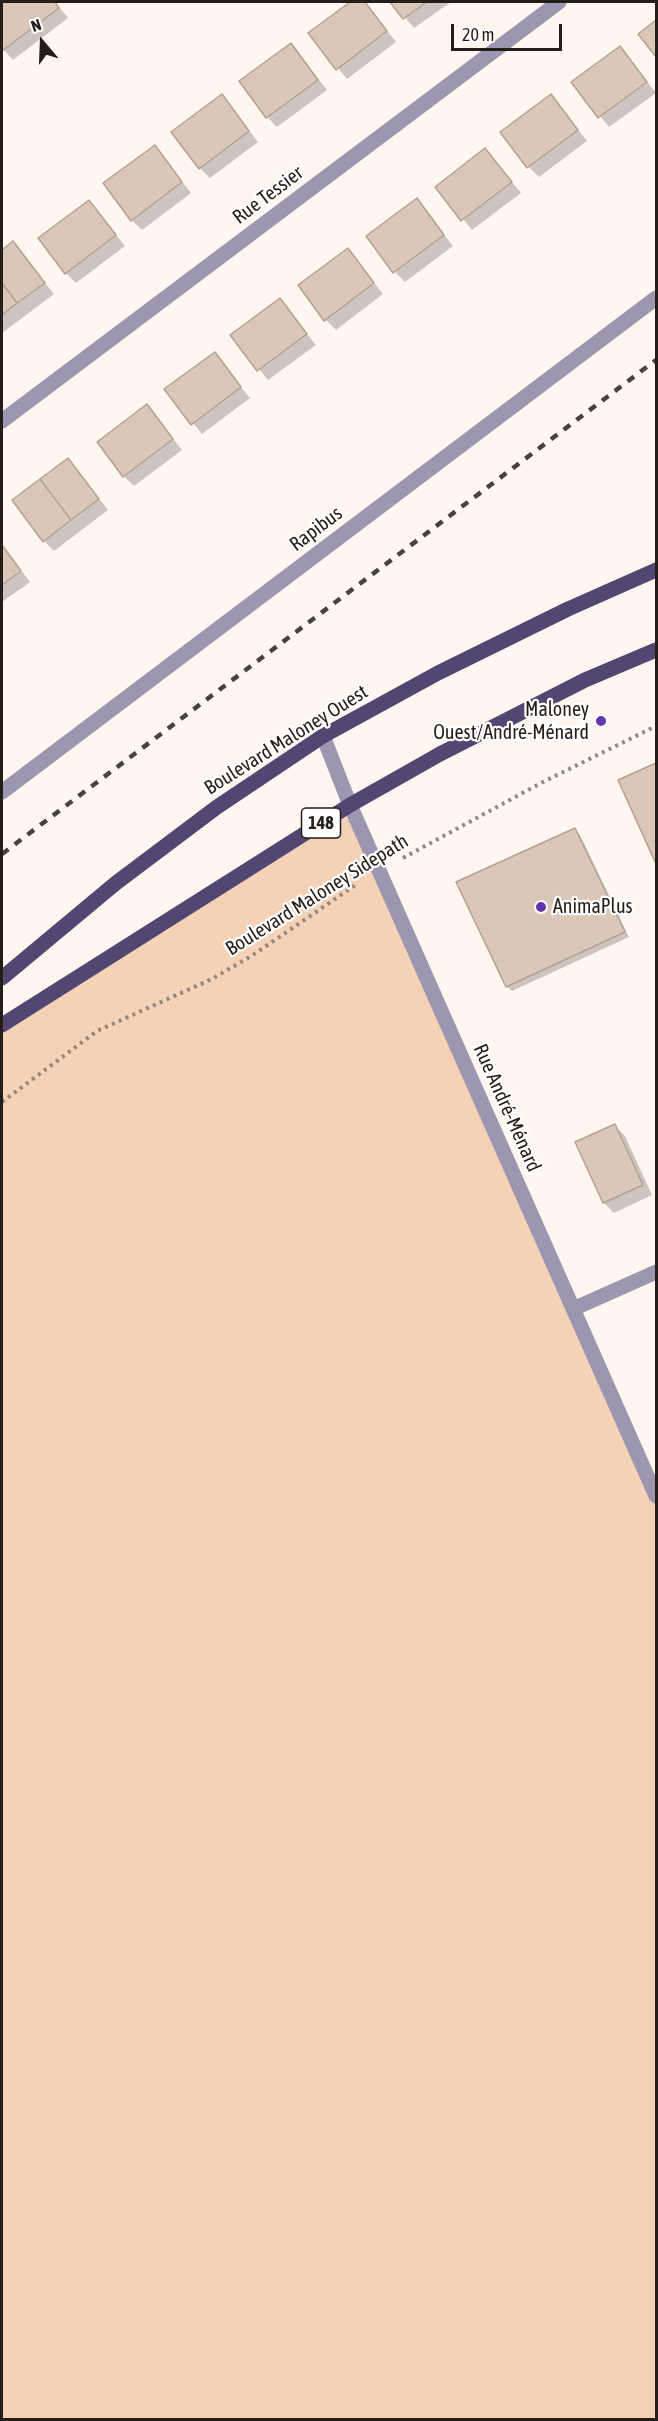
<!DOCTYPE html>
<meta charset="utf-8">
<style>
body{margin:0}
#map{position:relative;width:658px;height:2421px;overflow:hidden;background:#fff6f0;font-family:"Asap Condensed",sans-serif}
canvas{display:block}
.frame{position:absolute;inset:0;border:3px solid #251d18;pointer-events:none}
.north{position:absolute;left:12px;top:12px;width:60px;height:60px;-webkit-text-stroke:4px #fff;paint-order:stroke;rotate:341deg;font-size:16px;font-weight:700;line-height:24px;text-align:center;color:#251d18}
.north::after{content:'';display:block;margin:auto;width:21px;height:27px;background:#251d18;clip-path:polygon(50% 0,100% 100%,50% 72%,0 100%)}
.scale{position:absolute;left:451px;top:24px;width:111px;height:27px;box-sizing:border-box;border:3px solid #251d18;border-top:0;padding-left:8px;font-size:18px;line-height:21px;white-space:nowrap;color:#251d18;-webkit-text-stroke:4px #fff;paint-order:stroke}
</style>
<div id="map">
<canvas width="658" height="2421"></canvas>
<div class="frame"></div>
<div class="north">N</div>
<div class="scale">20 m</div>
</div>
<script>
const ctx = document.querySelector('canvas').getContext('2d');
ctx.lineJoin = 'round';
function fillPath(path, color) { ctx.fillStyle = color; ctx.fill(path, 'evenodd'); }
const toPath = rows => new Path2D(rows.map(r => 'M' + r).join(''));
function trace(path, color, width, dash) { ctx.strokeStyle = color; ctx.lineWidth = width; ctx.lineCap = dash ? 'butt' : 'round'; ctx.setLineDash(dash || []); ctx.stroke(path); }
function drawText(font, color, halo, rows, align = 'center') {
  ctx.font = font + ' "Asap Condensed",sans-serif'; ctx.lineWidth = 4.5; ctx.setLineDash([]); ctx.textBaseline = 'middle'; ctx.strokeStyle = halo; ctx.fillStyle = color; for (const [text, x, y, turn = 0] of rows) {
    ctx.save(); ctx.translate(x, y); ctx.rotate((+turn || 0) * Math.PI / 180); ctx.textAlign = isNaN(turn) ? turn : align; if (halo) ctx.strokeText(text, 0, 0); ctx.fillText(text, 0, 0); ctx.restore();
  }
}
const green = toPath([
 [350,805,656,1496,656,2419,2,2419,2,1025]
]);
const shadow = toPath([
 [2,2,55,2,68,18,13,60,2,48],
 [352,2,364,2,396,42,347,79,310,34],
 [392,2,451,2,414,28],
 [291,44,327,90,277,127,267,117],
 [620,48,656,93,609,127,573,82],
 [222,96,258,142,210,178,200,168],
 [551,96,587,141,539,177,529,167],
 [155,147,191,193,142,230,132,220],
 [485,150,521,193,472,230,437,187],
 [417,200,453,246,405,282,395,272],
 [89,202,125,246,76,283,66,273],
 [13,243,54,294,2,333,2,252],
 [348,250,383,294,336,330,326,320],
 [280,300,316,345,268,380,232,335],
 [214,354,250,398,202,434,166,390],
 [147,406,182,450,134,486,124,476],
 [68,460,108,510,54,551,44,541],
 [2,544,30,582,2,602],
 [656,765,656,860,620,781],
 [575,830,580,835,629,937,512,991,507,986],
 [615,1126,625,1136,652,1195,614,1213,604,1203,577,1143]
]);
const building = toPath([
 [2,2,55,2,59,8,2,51,2,2],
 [350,2,365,2,387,31,336,70,308,33,350,2],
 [390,2,427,2,403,19,390,2],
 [656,20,656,57,638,34,656,20],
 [291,43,318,80,266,118,239,81,291,43],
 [620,46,647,82,598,118,571,82,620,46],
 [222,94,249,131,199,169,171,132,222,94],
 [551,94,578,130,527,168,500,132,551,94],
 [155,145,182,182,131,221,103,183,155,145],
 [485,148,512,182,461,221,435,187,485,148],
 [417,198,444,235,393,273,366,236,417,198],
 [89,200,116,235,65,274,38,238,89,200],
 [13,241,45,283,17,303,2,283,2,250,13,241],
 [348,248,374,283,324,321,298,285,348,248],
 [2,283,17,303,2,315,2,283],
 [280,298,307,334,257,371,230,335,280,298],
 [215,352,241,387,191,425,164,389,215,352],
 [147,404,173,439,123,477,97,442,147,404],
 [68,458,99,499,71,520,40,479,68,458],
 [40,479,71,520,43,542,12,500,40,479],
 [2,545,21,571,2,585,2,545],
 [656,763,656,864,618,780,656,763],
 [575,828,625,932,506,987,456,882,575,828],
 [615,1124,643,1185,603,1203,575,1142,615,1124]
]);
const path = toPath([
 [403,858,541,783,656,726],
 [2,1102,97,1031,212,979,253,955,357,884]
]);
const service = toPath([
 [2,792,656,298]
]);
const minor = toPath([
 [2,421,559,2],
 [323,736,350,805,656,1496],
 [573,1309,656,1272]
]);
const primary = toPath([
 [2,978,116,883,217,807,323,736,438,673,568,609,656,570],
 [2,1025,350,805,440,754,585,680,656,650]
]);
const rail = toPath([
 [2,854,656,360]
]);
const markers = [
 [601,721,6,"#6336ae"],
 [541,907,6,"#6336ae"]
];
const shields = [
 [321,823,39]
];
const shieldNames = [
 ["148",321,823]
];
const streetNames = [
 ["Rue Tessier",268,195,-37],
 ["Rapibus",316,529,-37],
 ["Boulevard Maloney Ouest",286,740,-32],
 ["Boulevard Maloney Sidepath",317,895,-32],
 ["Rue André-Ménard",507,1108,66]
];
const poiNames = [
 ["Maloney",589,710],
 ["Ouest/André-Ménard",589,733],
 ["AnimaPlus",553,907,"left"]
];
fillPath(green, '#f5d1b6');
fillPath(shadow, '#0003');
fillPath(building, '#dbc7b8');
trace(building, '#b5a192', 1.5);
trace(path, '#908882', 4, [3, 4.5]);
trace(service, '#9c96b0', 15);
trace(minor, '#9c96b0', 15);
trace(primary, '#524772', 15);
trace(rail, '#49413c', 4.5, [8, 8]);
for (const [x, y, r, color] of markers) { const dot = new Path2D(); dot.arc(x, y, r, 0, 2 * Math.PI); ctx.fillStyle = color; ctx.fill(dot); trace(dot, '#fff', 2); }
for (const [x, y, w] of shields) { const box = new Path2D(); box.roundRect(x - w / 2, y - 15, w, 30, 4.5); ctx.fillStyle = '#fff'; ctx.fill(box); trace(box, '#251d18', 1.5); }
drawText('bold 18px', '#251d18', null, shieldNames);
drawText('20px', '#251d18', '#fff', streetNames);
drawText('20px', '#251d18', '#fff', poiNames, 'right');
</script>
